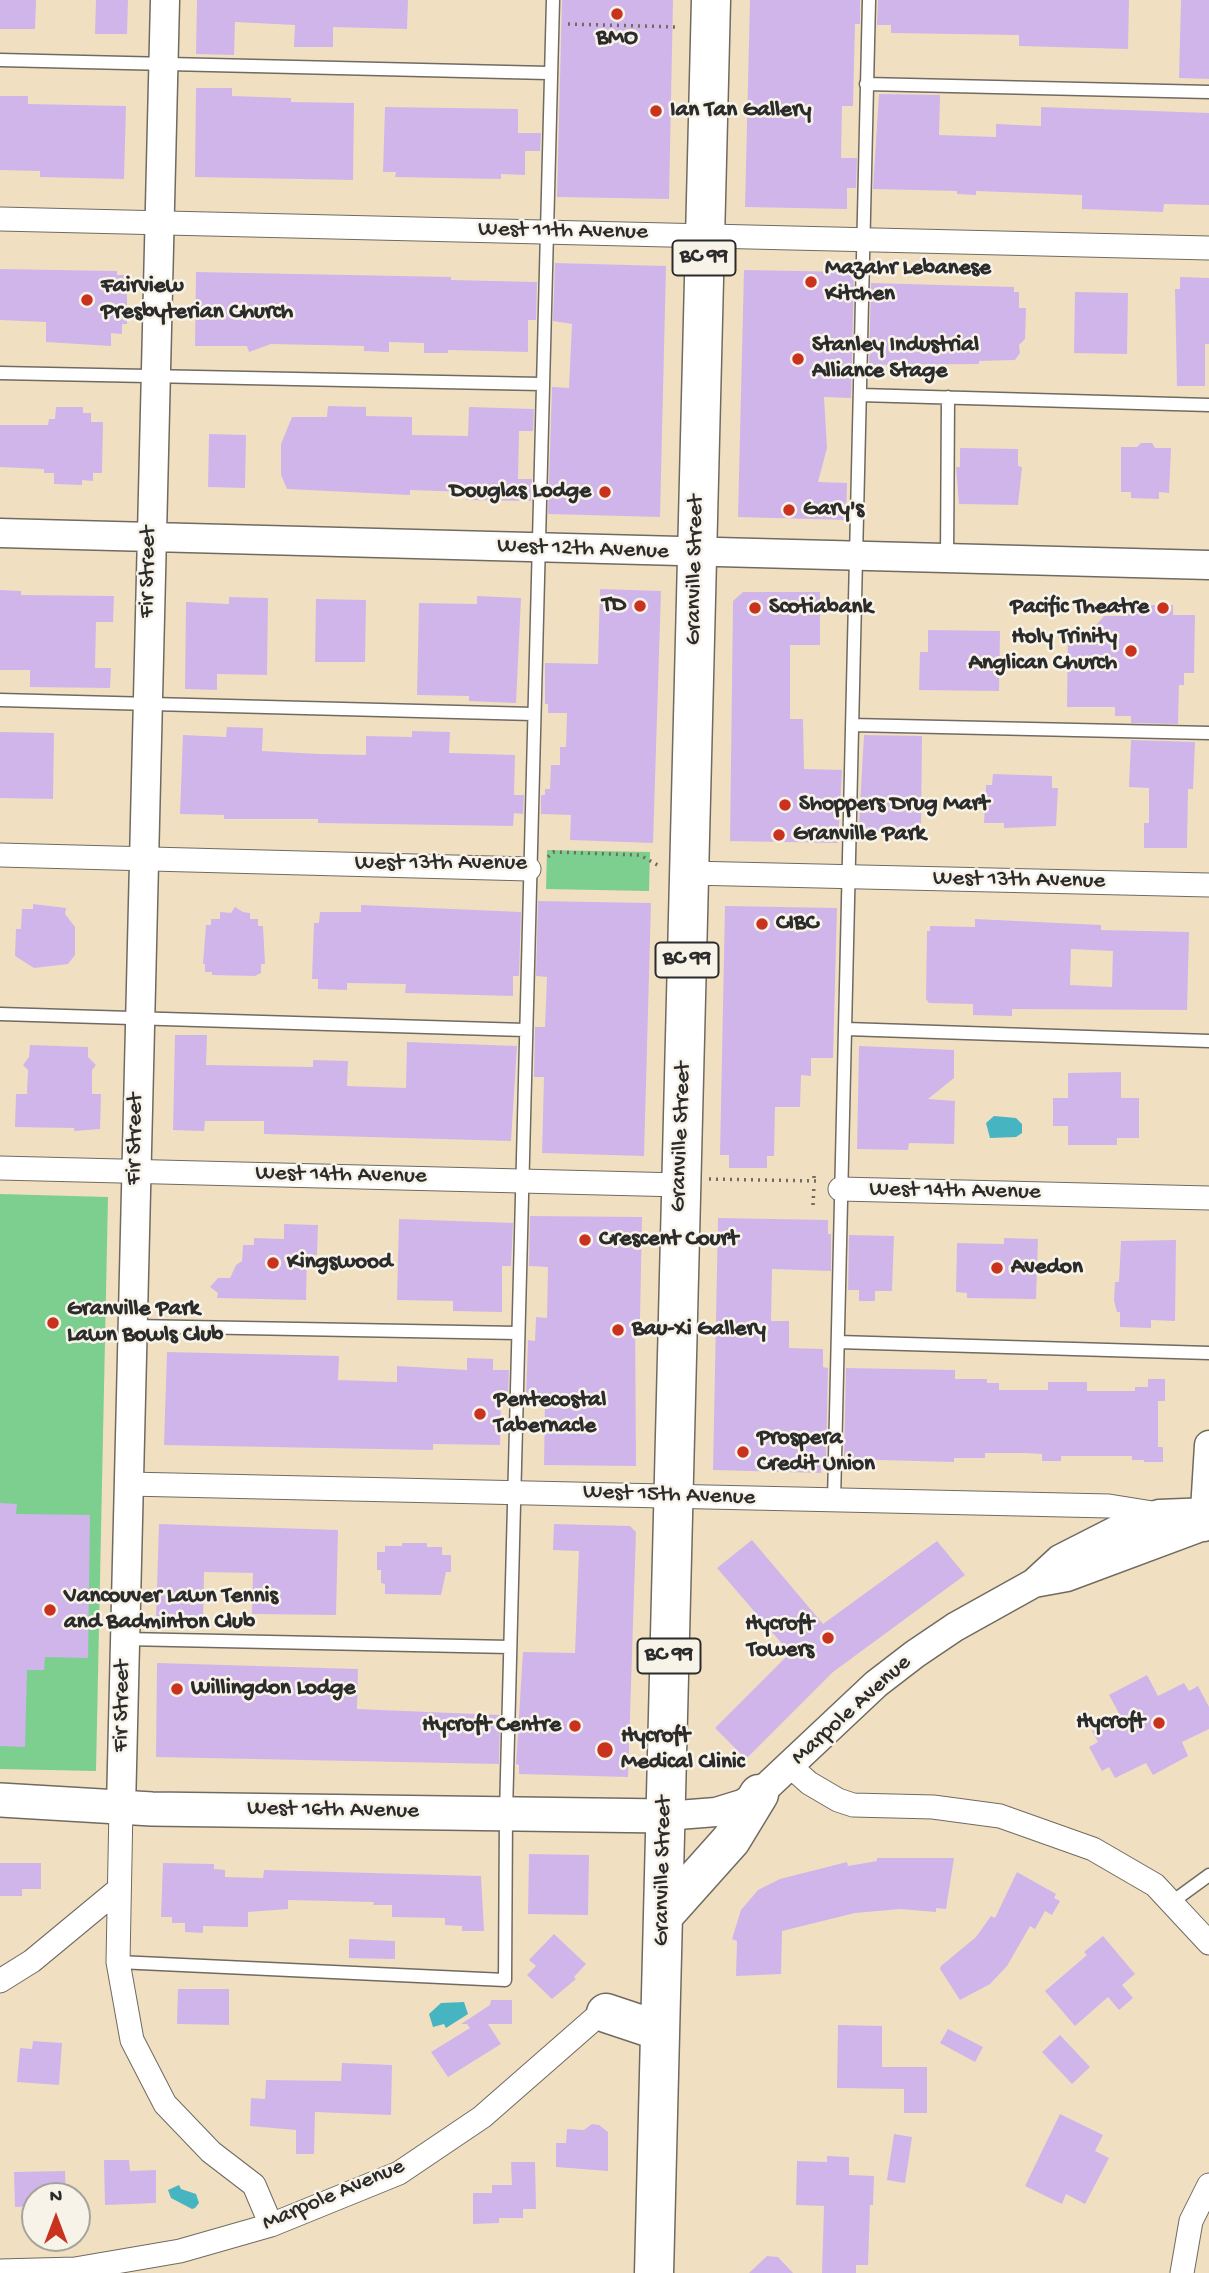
<!DOCTYPE html>
<style>
body{margin:0}
#map{position:relative;width:1209px;height:2273px;overflow:hidden;background:#f0e0c1;font-family:"Gochi Hand",sans-serif}
canvas{display:block}
.north{position:absolute;left:21px;top:2182px;width:70px;height:70px;box-sizing:border-box;background:#f7f3e8;border:2px solid #a5a39c;border-radius:50%;rotate:0deg;font-size:19px;font-weight:700;line-height:28px;text-align:center;color:#2b2b2b}
.north::after{content:'';display:block;margin:auto;width:24px;height:32px;background:#c8321e;clip-path:polygon(50% 0,100% 100%,50% 72%,0 100%)}
</style>
<div id="map">
<canvas width="1209" height="2273"></canvas>
<div class="north">N</div>
</div>
<script>
const ctx = document.querySelector('canvas').getContext('2d');
ctx.lineJoin = 'round';
function fillPath(path, color) { ctx.fillStyle = color; ctx.fill(path, 'evenodd'); }
const toPath = rows => new Path2D(rows.map(r => 'M' + r).join(''));
function trace(path, color, width, dash) { ctx.strokeStyle = color; ctx.lineWidth = width; ctx.lineCap = dash ? 'butt' : 'round'; ctx.setLineDash(dash || []); ctx.stroke(path); }
function drawText(font, color, halo, rows, align = 'center') {
  ctx.font = font + ' "Gochi Hand",sans-serif'; ctx.lineWidth = 5; ctx.setLineDash([]); ctx.textBaseline = 'middle'; ctx.strokeStyle = halo; ctx.fillStyle = color; for (const [text, x, y, turn = 0] of rows) {
    ctx.save(); ctx.translate(x, y); ctx.rotate((+turn || 0) * Math.PI / 180); ctx.textAlign = isNaN(turn) ? turn : align; if (halo) ctx.strokeText(text, 0, 0); ctx.fillText(text, 0, 0); ctx.restore();
  }
}
const green = toPath([
 [547,850,650,852,649,891,546,889],
 [0,1194,108,1197,96,1771,0,1769]
]);
const water = toPath([
 [994,1116,1016,1118,1022,1124,1022,1133,1016,1137,990,1138,986,1123],
 [464,2002,468,2014,446,2028,444,2024,433,2027,429,2014,441,2003],
 [179,2185,181,2189,196,2194,199,2203,195,2208,192,2209,171,2198,168,2190]
]);
const building = toPath([
 [0,0,36,0,35,29,0,29],
 [96,0,128,0,127,34,95,34],
 [197,0,408,0,407,29,333,27,333,47,294,47,295,25,235,22,234,55,196,54],
 [562,0,673,0,669,199,557,197],
 [750,0,860,0,860,24,855,24,853,106,842,106,841,158,857,158,856,188,847,188,847,209,745,207],
 [878,0,1129,0,1128,49,1019,46,1019,35,891,33,891,25,877,25],
 [1181,0,1209,0,1209,79,1179,78],
 [196,88,232,88,232,96,291,98,291,102,354,103,353,180,195,177],
 [879,94,940,95,939,135,996,137,996,124,1041,126,1041,107,1209,113,1209,205,1164,204,1163,212,1082,209,1082,195,976,191,976,195,957,194,957,191,873,189],
 [0,96,28,96,28,104,126,106,124,179,40,177,40,171,0,170],
 [385,107,518,109,518,133,541,133,540,151,525,151,525,175,501,174,501,179,395,177,396,172,383,172],
 [555,263,666,266,660,517,548,514,552,387,569,388,572,324,553,321],
 [0,269,117,271,117,275,127,275,127,324,122,324,122,334,111,333,111,346,46,342,46,322,0,320],
 [744,270,854,272,851,398,824,397,827,448,818,482,847,483,846,520,738,517],
 [196,272,451,277,451,280,537,282,536,320,528,320,528,352,448,350,448,353,424,353,424,343,389,342,389,352,364,351,364,346,271,344,249,352,247,346,195,346],
 [1180,277,1209,278,1209,344,1205,344,1205,386,1177,386,1175,289,1180,289],
 [871,283,1014,287,1014,292,1019,292,1019,308,1026,308,1025,339,1019,345,1020,353,1015,360,979,361,979,364,869,365],
 [1075,292,1128,293,1127,354,1074,353],
 [328,406,366,407,366,416,412,417,412,435,468,436,469,407,534,409,533,431,519,431,518,479,532,479,531,501,466,500,466,492,410,490,410,495,287,489,281,475,281,444,292,417,327,417],
 [56,407,83,407,83,413,91,413,91,422,103,422,102,473,93,473,93,481,82,480,82,485,54,484,54,473,44,473,44,469,0,467,0,425,48,425,49,419,55,419],
 [209,434,246,435,245,488,208,487],
 [1141,443,1152,443,1155,448,1171,448,1169,493,1159,492,1159,499,1131,498,1131,492,1121,492,1121,447,1137,447],
 [960,448,1018,449,1018,466,1022,467,1018,505,959,504,956,467,960,467],
 [600,589,661,591,653,843,570,840,571,815,541,814,541,795,545,795,545,789,550,789,551,765,560,765,560,747,566,747,567,713,548,713,548,704,545,704,545,663,598,664],
 [0,590,21,591,21,595,114,596,113,622,96,622,95,668,111,668,110,688,30,687,30,670,0,670],
 [743,592,820,592,820,645,790,645,790,719,803,719,804,769,842,770,838,843,730,841,733,601],
 [477,596,521,598,516,703,469,701,469,696,417,695,419,603,477,604],
 [229,597,268,598,267,675,217,674,217,690,185,689,186,602,229,604],
 [316,599,366,600,365,662,315,662],
 [1128,605,1173,605,1173,615,1195,615,1194,673,1184,673,1184,685,1179,685,1178,724,1131,723,1131,716,1115,716,1115,707,1067,707,1068,629,1093,629,1104,616,1128,616],
 [928,630,1000,631,999,691,919,690,920,652,928,652],
 [227,727,263,728,262,751,319,754,366,755,366,736,412,737,412,731,450,732,449,753,515,755,514,795,524,795,523,814,514,813,513,826,318,823,318,819,224,819,224,815,180,814,183,735,226,737],
 [0,732,54,733,53,799,0,798],
 [864,735,922,736,921,830,914,832,864,831,859,824],
 [1131,740,1195,742,1193,789,1188,789,1187,848,1144,848,1144,823,1149,823,1149,788,1129,787],
 [993,774,1052,776,1052,788,1058,788,1056,826,1004,828,1004,823,984,823,986,785,992,785],
 [538,901,651,903,644,1156,542,1153,544,1077,534,1077,535,1027,545,1027,547,977,536,976],
 [33,904,66,908,65,914,75,927,75,955,68,964,34,968,15,956,16,929,21,929,22,909,33,909],
 [361,905,521,912,519,976,513,976,513,996,405,993,406,984,347,983,347,990,318,989,318,979,312,979,314,923,319,923,320,912,361,912],
 [725,906,837,908,833,1058,811,1058,811,1076,801,1075,800,1107,775,1107,774,1156,767,1156,767,1168,729,1168,729,1155,720,1155],
 [235,907,243,912,250,913,250,919,258,919,258,926,263,926,265,964,261,964,261,973,255,976,212,975,212,972,205,972,205,964,203,964,206,925,211,925,211,919,220,919,220,912,231,913],
 [975,919,1101,925,1101,930,1189,932,1187,1010,1012,1009,1012,1016,973,1015,973,1004,929,1003,926,999,927,931,930,931,930,926,975,927],
 [1071,949,1113,951,1112,987,1070,985],
 [175,1035,207,1035,206,1065,313,1067,313,1060,348,1061,347,1086,406,1088,407,1042,517,1046,511,1141,264,1134,264,1121,205,1121,204,1131,173,1130],
 [30,1045,88,1047,88,1057,96,1065,92,1070,92,1094,101,1094,100,1129,74,1131,74,1128,15,1127,16,1094,27,1094,28,1070,23,1065,29,1057],
 [859,1046,954,1050,954,1078,928,1099,955,1101,954,1144,909,1143,908,1150,857,1149],
 [1121,1072,1121,1098,1139,1098,1139,1138,1117,1138,1117,1145,1068,1145,1068,1126,1053,1126,1053,1098,1068,1098,1068,1073],
 [530,1216,642,1217,640,1319,635,1319,636,1466,544,1465,545,1397,526,1396,528,1340,535,1341,536,1317,547,1318,548,1267,529,1266],
 [718,1218,828,1220,828,1234,831,1234,831,1271,772,1269,771,1321,789,1321,789,1348,823,1349,823,1367,828,1368,826,1459,821,1459,821,1473,713,1470],
 [399,1219,513,1223,511,1266,502,1266,502,1312,453,1311,453,1301,397,1300],
 [284,1224,318,1225,317,1255,307,1255,306,1300,217,1298,218,1293,210,1287,218,1278,230,1278,236,1265,242,1261,243,1245,254,1245,254,1238,284,1239],
 [849,1235,894,1236,892,1291,875,1291,875,1301,859,1301,859,1290,848,1290],
 [1004,1238,1038,1239,1036,1299,967,1298,967,1293,956,1292,957,1243,1004,1244],
 [1176,1240,1175,1321,1151,1320,1151,1328,1120,1327,1120,1312,1117,1312,1114,1301,1115,1282,1119,1282,1121,1241],
 [167,1352,339,1356,338,1380,397,1382,397,1366,467,1370,467,1358,493,1359,493,1370,509,1370,508,1396,501,1395,500,1445,433,1444,433,1450,164,1445],
 [846,1368,955,1370,955,1379,987,1379,987,1383,999,1383,999,1390,1048,1390,1048,1382,1087,1382,1087,1391,1135,1391,1135,1387,1148,1387,1148,1379,1165,1379,1165,1401,1158,1401,1158,1447,1163,1447,1163,1462,1144,1462,1144,1460,1132,1460,1132,1456,1061,1456,1061,1461,1042,1461,1042,1454,1024,1453,985,1453,985,1458,954,1458,954,1462,844,1459],
 [0,1503,17,1504,16,1514,90,1515,88,1658,45,1657,44,1670,27,1670,25,1747,0,1746],
 [159,1524,338,1530,336,1615,252,1614,253,1573,204,1572,203,1621,156,1619],
 [554,1524,630,1526,636,1532,628,1777,519,1774,519,1765,516,1764,523,1652,575,1653,579,1551,553,1550],
 [752,1540,823,1624,937,1541,965,1575,833,1672,746,1759,715,1728,790,1653,717,1568],
 [402,1543,427,1543,427,1547,442,1547,442,1555,451,1555,451,1572,446,1572,441,1595,385,1594,385,1584,381,1583,381,1570,377,1570,377,1552,385,1552,385,1546,402,1546],
 [157,1663,358,1669,357,1709,500,1715,499,1764,156,1757],
 [1147,1675,1158,1696,1184,1683,1189,1691,1198,1686,1209,1707,1209,1729,1182,1742,1188,1756,1153,1775,1146,1763,1115,1778,1109,1767,1102,1771,1089,1747,1098,1742,1092,1731,1121,1717,1109,1695],
 [529,1854,589,1855,588,1915,528,1914],
 [877,1858,954,1858,946,1909,936,1908,936,1912,900,1909,855,1913,782,1931,781,1974,736,1976,737,1941,732,1939,741,1910,758,1890,780,1879,847,1862,848,1866,877,1861],
 [0,1863,41,1863,41,1889,22,1889,22,1896,0,1896],
 [163,1863,214,1864,214,1869,225,1870,225,1877,263,1878,264,1870,481,1876,484,1931,462,1931,462,1926,445,1925,445,1918,392,1917,392,1905,373,1905,374,1902,288,1900,288,1909,248,1912,248,1927,203,1926,203,1933,185,1932,185,1923,172,1923,172,1917,161,1917],
 [1017,1872,1056,1894,1054,1898,1060,1901,1052,1915,1045,1911,1035,1929,1030,1926,1007,1966,990,1984,960,2000,940,1969,941,1966,976,1937,991,1916,995,1918],
 [554,1934,586,1964,574,1977,576,1979,552,1999,527,1975,536,1966,529,1960],
 [1103,1936,1135,1974,1122,1985,1133,1998,1119,2010,1108,1997,1075,2026,1045,1991,1087,1955,1084,1952],
 [349,1939,395,1941,395,1959,349,1958],
 [178,1989,229,1989,229,2025,177,2024],
 [491,2000,512,2000,512,2024,488,2024,501,2044,448,2077,431,2052,470,2028,467,2024,461,2024,490,2005],
 [838,2025,882,2026,882,2067,927,2067,927,2113,904,2113,904,2089,837,2088],
 [948,2029,983,2047,975,2062,940,2043],
 [1060,2035,1090,2067,1072,2084,1042,2052],
 [33,2041,62,2043,59,2085,17,2082,20,2048,32,2049],
 [342,2063,392,2065,391,2115,315,2112,314,2154,296,2154,296,2130,250,2126,251,2098,265,2099,266,2080,341,2081],
 [1060,2114,1103,2135,1095,2151,1109,2158,1085,2204,1066,2194,1062,2204,1025,2186],
 [592,2124,599,2125,608,2132,608,2171,556,2167,556,2143,566,2143,567,2129,584,2130],
 [894,2134,912,2137,905,2183,887,2180],
 [827,2156,849,2157,849,2175,874,2176,873,2205,870,2205,868,2265,856,2265,856,2273,822,2273,824,2206,796,2205,797,2161,827,2162],
 [104,2160,129,2160,130,2171,156,2170,156,2203,105,2205],
 [511,2162,535,2162,536,2209,523,2209,523,2218,499,2218,499,2223,473,2224,473,2193,492,2193,492,2185,512,2185],
 [65,2171,66,2196,35,2196,35,2206,15,2207,14,2172],
 [767,2256,778,2257,793,2273,749,2273]
]);
const path = toPath([
 [568,24,677,27],
 [548,857,553,852,640,855,661,867],
 [814,1178,814,1172],
 [709,1179,820,1181],
 [813,1205,814,1185]
]);
const service = toPath([
 [0,60,548,73],
 [866,84,1209,92],
 [0,373,541,384],
 [860,395,1209,405],
 [947,559,948,397],
 [0,700,533,714],
 [852,725,1209,733],
 [0,1014,525,1030],
 [846,1029,1209,1041],
 [133,1326,517,1333],
 [838,1342,1209,1353],
 [834,1501,869,0],
 [125,1639,510,1647],
 [1172,1902,1209,1875],
 [118,1962,505,1980,506,1813,553,0]
]);
const minor = toPath([
 [0,219,1209,248],
 [0,855,529,869],
 [689,873,1209,885],
 [0,1168,681,1185],
 [840,1189,1209,1198],
 [128,1484,1109,1506,1159,1514],
 [790,1766,809,1783,838,1800,853,1805,933,1807,1000,1816,1093,1849,1155,1885,1209,1943],
 [121,1807,118,1962,132,2040,165,2104,211,2152,254,2185,271,2225],
 [0,1981,32,1961,119,1889],
 [0,2271,75,2269,180,2251,271,2225,399,2173,482,2117,594,2019,618,2010],
 [1182,2273,1191,2221,1209,2185]
]);
const tertiary = toPath([
 [0,533,1209,565],
 [1204,1527,1209,1445],
 [1034,1583,1067,1577,1209,1524],
 [121,1807,165,0],
 [665,1816,716,1812,742,1804,759,1794,876,1684,915,1654,955,1627,1034,1583,1060,1559,1115,1531,1159,1514,1209,1512]
]);
const secondary = toPath([
 [0,1800,152,1809,665,1816]
]);
const trunk = toPath([
 [664,1915,731,1840,759,1794],
 [606,2013,660,2031],
 [654,2273,711,0]
]);
const markers = [
 [617,14,7,"#c8321e"],
 [656,111,7,"#c8321e"],
 [811,282,7,"#c8321e"],
 [87,300,7,"#c8321e"],
 [798,359,7,"#c8321e"],
 [605,492,7,"#c8321e"],
 [789,510,7,"#c8321e"],
 [640,606,7,"#c8321e"],
 [755,608,7,"#c8321e"],
 [1163,608,7,"#c8321e"],
 [1131,651,7,"#c8321e"],
 [785,805,7,"#c8321e"],
 [779,835,7,"#c8321e"],
 [762,924,7,"#c8321e"],
 [585,1240,7,"#c8321e"],
 [273,1263,7,"#c8321e"],
 [997,1268,7,"#c8321e"],
 [53,1323,7,"#c8321e"],
 [618,1330,7,"#c8321e"],
 [480,1414,7,"#c8321e"],
 [743,1452,7,"#c8321e"],
 [50,1610,7,"#c8321e"],
 [828,1638,7,"#c8321e"],
 [177,1689,7,"#c8321e"],
 [1159,1723,7,"#c8321e"],
 [575,1726,7,"#c8321e"],
 [605,1750,9,"#c8321e"]
];
const shields = [
 [704,258,63],
 [687,960,63],
 [669,1656,63]
];
const shieldNames = [
 ["BC 99",704,258],
 ["BC 99",687,960],
 ["BC 99",669,1656]
];
const poiNames = [
 ["BMO",617,39,"center"],
 ["Ian Tan Gallery",670,111],
 ["Mazahr Lebanese",825,269],
 ["Kitchen",825,295],
 ["Fairview",101,287],
 ["Presbyterian Church",101,313],
 ["Stanley Industrial",812,346],
 ["Alliance Stage",812,372],
 ["Douglas Lodge",591,492,"right"],
 ["Gary's",803,510],
 ["TD",626,606,"right"],
 ["Scotiabank",769,608],
 ["Pacific Theatre",1149,608,"right"],
 ["Holy Trinity",1117,638,"right"],
 ["Anglican Church",1117,664,"right"],
 ["Shoppers Drug Mart",799,805],
 ["Granville Park",793,835],
 ["CIBC",776,924],
 ["Crescent Court",599,1240],
 ["Kingswood",287,1263],
 ["Avedon",1011,1268],
 ["Granville Park",67,1310],
 ["Lawn Bowls Club",67,1336],
 ["Bau-Xi Gallery",632,1330],
 ["Pentecostal",494,1401],
 ["Tabernacle",494,1427],
 ["Prospera",757,1439],
 ["Credit Union",757,1465],
 ["Vancouver Lawn Tennis",64,1597],
 ["and Badminton Club",64,1623],
 ["Hycroft",814,1625,"right"],
 ["Towers",814,1651,"right"],
 ["Willingdon Lodge",191,1689],
 ["Hycroft",1145,1723,"right"],
 ["Hycroft Centre",561,1726,"right"],
 ["Hycroft",621,1737],
 ["Medical Clinic",621,1763]
];
const streetNames = [
 ["West 11th Avenue",563,232,1],
 ["West 12th Avenue",583,550,2],
 ["Granville Street",696,570,-89],
 ["Fir Street",149,572,-89],
 ["West 13th Avenue",441,864],
 ["West 13th Avenue",1019,881,1],
 ["Granville Street",682,1137,-88],
 ["Fir Street",136,1139,-89],
 ["West 14th Avenue",341,1176,1],
 ["West 14th Avenue",955,1192,1],
 ["West 15th Avenue",669,1496,2],
 ["Fir Street",123,1706,-89],
 ["Marpole Avenue",852,1711,-42],
 ["West 16th Avenue",333,1811,1],
 ["Granville Street",664,1871,-89],
 ["Marpole Avenue",334,2196,-23]
];
fillPath(green, '#7dcf90');
fillPath(water, '#46b4c1');
fillPath(building, '#d0b5eb');
trace(service, '#706a60', 15);
trace(minor, '#706a60', 25);
trace(tertiary, '#706a60', 31);
trace(secondary, '#706a60', 36);
trace(trunk, '#706a60', 41);
trace(path, '#706a60', 3.5, [2, 5]);
trace(service, '#fff', 12);
trace(minor, '#fff', 23);
trace(tertiary, '#fff', 28);
trace(secondary, '#fff', 33);
trace(trunk, '#fff', 38);
for (const [x, y, r, color] of markers) { const dot = new Path2D(); dot.arc(x, y, r, 0, 2 * Math.PI); ctx.fillStyle = color; ctx.fill(dot); trace(dot, '#f7f3e8', 2.5); }
for (const [x, y, w] of shields) { const box = new Path2D(); box.roundRect(x - w / 2, y - 17.5, w, 35, 5); ctx.fillStyle = '#f7f3e8'; ctx.fill(box); trace(box, '#2b2b2b', 2); }
drawText('bold 21px', '#2b2b2b', null, shieldNames);
drawText('bold 23px', '#2b2b2b', '#f7f3e8', poiNames, 'left');
drawText('23px', '#2b2b2b', '#f7f3e8', streetNames);
</script>
